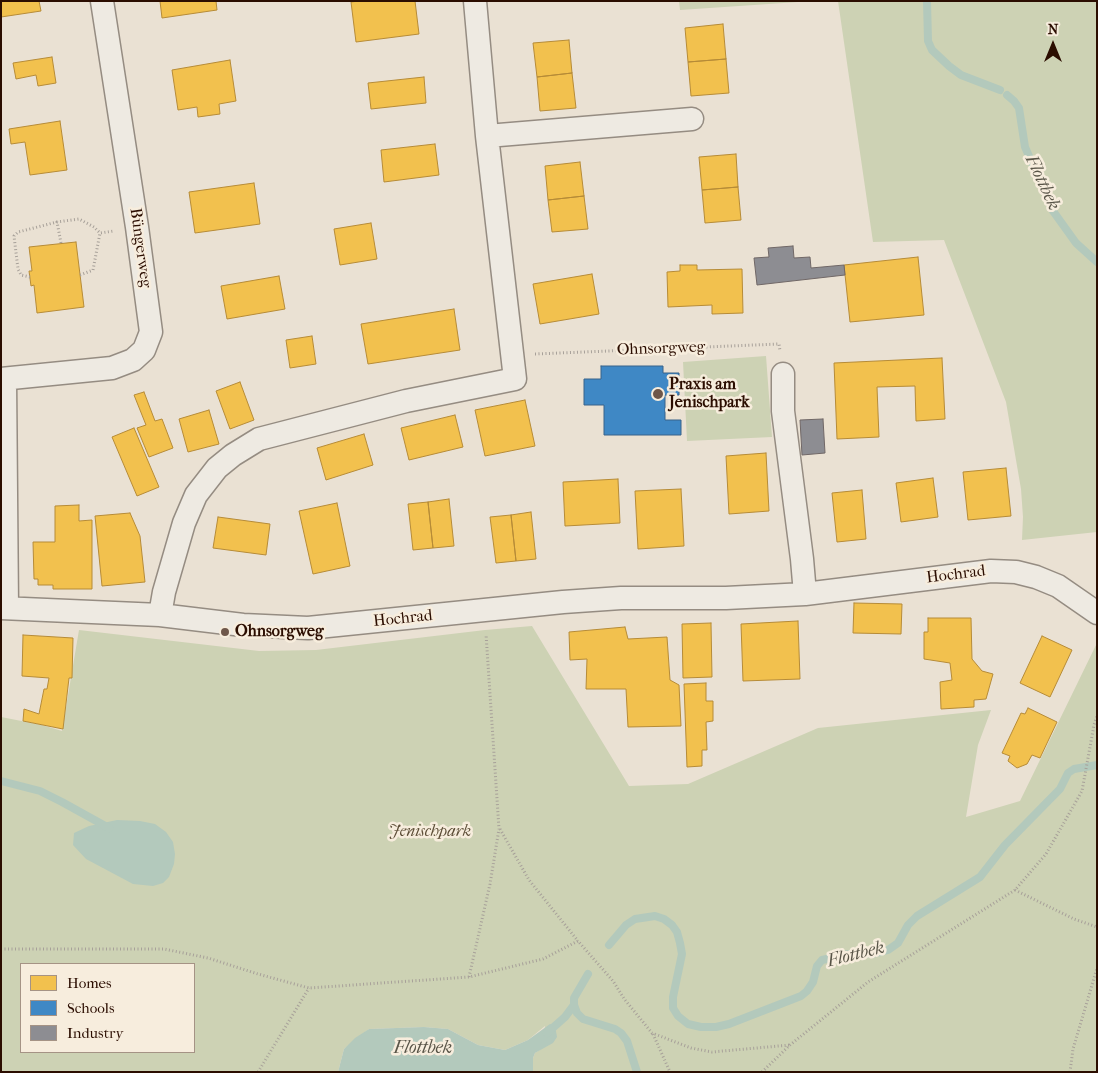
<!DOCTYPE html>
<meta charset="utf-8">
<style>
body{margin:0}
#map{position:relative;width:1098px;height:1073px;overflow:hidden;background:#eae1d3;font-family:"IM FELL French Canon",serif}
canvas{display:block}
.frame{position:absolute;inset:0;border:2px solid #2b0d00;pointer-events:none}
.legend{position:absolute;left:20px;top:963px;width:175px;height:90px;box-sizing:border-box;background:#f7eddd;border:1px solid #a59385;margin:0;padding:6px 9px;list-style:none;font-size:15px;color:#2b0d00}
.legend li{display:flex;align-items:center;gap:10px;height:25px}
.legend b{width:25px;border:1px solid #a59385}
.north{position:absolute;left:1028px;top:20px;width:50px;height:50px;-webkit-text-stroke:4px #f7eddd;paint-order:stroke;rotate:0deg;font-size:14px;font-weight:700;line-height:20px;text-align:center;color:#2b0d00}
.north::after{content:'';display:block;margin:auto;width:18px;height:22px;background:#2b0d00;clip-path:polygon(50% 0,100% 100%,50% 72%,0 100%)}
</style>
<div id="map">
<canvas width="1098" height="1073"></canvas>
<div class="frame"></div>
<ul class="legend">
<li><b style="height:14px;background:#f2c14e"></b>Homes</li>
<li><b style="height:14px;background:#3f88c5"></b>Schools</li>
<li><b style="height:14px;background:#8d8d92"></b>Industry</li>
</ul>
<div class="north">N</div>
</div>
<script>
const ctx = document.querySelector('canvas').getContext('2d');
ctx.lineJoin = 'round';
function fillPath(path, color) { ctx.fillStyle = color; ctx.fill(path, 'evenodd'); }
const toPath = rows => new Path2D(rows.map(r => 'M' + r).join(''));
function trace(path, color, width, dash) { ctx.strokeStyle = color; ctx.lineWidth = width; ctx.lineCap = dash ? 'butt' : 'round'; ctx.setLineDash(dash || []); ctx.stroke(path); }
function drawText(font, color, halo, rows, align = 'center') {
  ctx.font = font + ' "IM FELL French Canon",serif'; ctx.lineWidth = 5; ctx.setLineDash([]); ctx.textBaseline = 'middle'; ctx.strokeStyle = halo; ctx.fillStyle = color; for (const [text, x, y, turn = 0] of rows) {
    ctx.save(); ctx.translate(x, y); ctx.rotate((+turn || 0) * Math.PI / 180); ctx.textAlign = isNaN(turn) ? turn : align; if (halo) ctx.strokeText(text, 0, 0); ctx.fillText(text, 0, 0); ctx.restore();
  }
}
const green = toPath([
 [679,1,813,1,680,10],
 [838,1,1097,1,1097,532,1022,540,1023,517,1021,489,1006,402,944,240,873,242],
 [766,356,772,437,687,441,683,362],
 [532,626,629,786,688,784,818,728,991,710,978,745,966,817,1020,801,1097,643,1097,1072,533,1072,533,1058,535,1053,541,1049,545,1026,528,1040,505,1050,478,1045,448,1029,424,1027,369,1029,344,1049,338,1072,1,1072,1,717,42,725,62,731,79,630,259,651,316,650,485,630],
 [21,964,194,964,194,1052,21,1052]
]);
const water = toPath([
 [117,820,140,821,155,824,166,832,173,842,175,854,174,864,169,877,163,883,153,886,133,884,86,859,73,845,74,833,89,826],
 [550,1024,555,1026,557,1037,553,1043,535,1053,533,1058,533,1072,338,1072,344,1049,355,1038,369,1029,424,1027,448,1029,478,1045,505,1050,528,1040]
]);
const homes = toPath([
 [1,1,39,1,41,11,1,17,1,1],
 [160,1,216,1,217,10,162,18,160,1],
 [359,1,415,1,419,34,356,42,351,2,359,1],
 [723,24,726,59,688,62,685,28,723,24],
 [569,40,572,73,537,77,533,43,569,40],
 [52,57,56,83,38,86,36,75,16,79,13,63,52,57],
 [726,59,729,93,691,96,688,62,726,59],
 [230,60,236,101,219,104,220,114,198,117,197,107,178,110,172,70,230,60],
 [572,73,576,108,540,111,537,77,572,73],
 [424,77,426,103,371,109,368,83,424,77],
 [60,121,67,170,30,175,25,142,11,144,9,129,60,121],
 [435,144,439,175,384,182,381,150,435,144],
 [736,154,738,187,702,190,699,157,736,154],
 [580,162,584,196,548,200,545,166,580,162],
 [254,183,260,224,195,233,189,192,254,183],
 [738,187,741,220,705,223,702,190,738,187],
 [584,196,588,229,552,232,548,200,584,196],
 [371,223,377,259,340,265,334,229,371,223],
 [76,242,84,307,37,313,34,285,31,286,29,271,32,271,29,247,76,242],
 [918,257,924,315,850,322,844,265,918,257],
 [680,265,697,265,697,270,742,269,743,313,712,314,712,305,668,307,667,272,680,271,680,265],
 [592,274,599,314,540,324,533,284,592,274],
 [279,276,285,309,227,319,221,286,279,276],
 [454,309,460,350,368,364,361,324,454,309],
 [312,336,316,364,290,368,286,340,312,336],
 [942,358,945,419,916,421,915,386,877,387,879,437,837,439,834,363,942,358],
 [240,382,254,420,230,429,216,391,240,382],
 [144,392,155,421,162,419,173,448,149,457,137,428,146,425,134,395,144,392],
 [525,400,535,446,485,456,475,410,525,400],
 [209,410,219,444,188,452,179,419,209,410],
 [455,415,463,447,409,460,401,428,455,415],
 [134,428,159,487,137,496,112,437,134,428],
 [364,434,373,465,326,480,317,448,364,434],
 [766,453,769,511,729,514,726,456,766,453],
 [1006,468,1011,516,968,520,963,472,1006,468],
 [933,478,938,517,901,522,896,483,933,478],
 [618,479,620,523,565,526,563,482,618,479],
 [681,489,684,546,638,549,635,491,681,489],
 [862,490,866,539,837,542,832,493,862,490],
 [449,499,454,546,433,548,428,502,449,499],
 [428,502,433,548,413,550,408,504,428,502],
 [337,503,350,566,313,574,299,511,337,503],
 [79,505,79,521,92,520,92,589,53,589,53,585,38,585,38,579,34,579,33,542,55,542,55,506,79,505],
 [531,512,536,559,516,561,511,515,531,512],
 [130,513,140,536,145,582,102,586,95,516,130,513],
 [511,515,516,561,496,563,490,517,511,515],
 [218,517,270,524,266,555,213,548,218,517],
 [854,603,902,604,901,634,853,633,854,603],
 [928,618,971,618,972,659,982,671,993,674,986,699,974,700,974,707,941,709,940,682,952,680,950,663,924,659,924,632,928,632,928,618],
 [798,621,800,679,743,681,741,624,798,621],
 [711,623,712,677,683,678,682,624,711,623],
 [625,627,628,639,667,637,670,680,679,685,681,726,628,727,626,689,586,689,587,659,570,660,569,632,625,627],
 [23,635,73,638,72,678,69,678,63,729,23,721,24,709,39,714,44,689,47,689,49,678,22,676,23,635],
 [1042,636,1072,650,1050,697,1020,683,1042,636],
 [706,683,706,701,713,701,713,721,706,722,707,750,702,750,702,766,687,767,684,684,706,683],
 [1028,708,1057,722,1040,758,1032,755,1027,764,1017,768,1008,761,1010,756,1002,753,1021,713,1025,714,1028,708]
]);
const schools = toPath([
 [601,366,663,366,663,373,679,373,679,395,665,395,665,420,681,420,681,435,604,435,604,405,584,405,584,379,601,379,601,366]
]);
const industry = toPath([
 [793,246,794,258,810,257,811,268,844,265,845,275,757,285,754,258,769,257,768,248,793,246],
 [823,419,825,453,802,455,800,420,823,419]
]);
const stream = toPath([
 [927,1,928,41,932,50,949,66,961,75,1000,90],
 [1007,95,1014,101,1019,108,1025,147,1053,211,1076,243,1097,262],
 [1,781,40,791,62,802,109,828],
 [609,945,626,925,635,919,655,916,664,919,672,925,677,932,680,943,682,954,673,997,673,1008,678,1016,688,1024,701,1027,716,1027,729,1024,801,996,807,991,813,982,817,966,822,960,849,954,873,954,888,950,898,943,908,925,917,916,980,877,1005,845,1060,789,1068,773,1074,769,1097,765],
 [588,974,574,998,574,1005,577,1013,583,1019,615,1029,621,1033,627,1041,637,1072],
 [547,1033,565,1017,574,1005]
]);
const path = toPath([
 [61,243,57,222,79,219,94,227,100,233,114,231],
 [80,275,93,270,100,233],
 [30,277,21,275,18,269,14,236,18,232,57,222],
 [535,354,779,344,780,351],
 [500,829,529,880,578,941],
 [1015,890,1074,919,1097,927],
 [1,949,164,949,208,958,258,974,309,988,469,977,543,959,578,941,613,981,625,1000,652,1033,691,1048,712,1052,790,1045],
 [469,977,490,884,499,829,486,634],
 [653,1034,670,1072],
 [258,1072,309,988],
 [762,1072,790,1045,868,982,1015,890,1046,854,1082,791,1094,725,1097,716],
 [1070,1072,1073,1049,1097,968]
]);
const minor = toPath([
 [487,136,692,119],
 [783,374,783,411,802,559,805,594],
 [1,379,112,368,133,360,144,350,151,332,137,227,102,1],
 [5,379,7,608],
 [1,608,160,615,243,625,308,628,563,602,621,598,726,598,805,594,991,571,1016,572,1036,577,1058,586,1097,613],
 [160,615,164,592,184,523,196,495,217,468,233,455,259,439,406,401,515,379,487,136,475,1]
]);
const markers = [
 [658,394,6,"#6e574a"],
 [225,632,5,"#6e574a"]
];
const streetNames = [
 ["Büngerweg",140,248,82],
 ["Ohnsorgweg",661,349,-2],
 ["Hochrad",956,575,-7],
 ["Hochrad",403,619,-6]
];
const poiNames = [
 ["Praxis am",669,385],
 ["Jenischpark",669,403],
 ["Ohnsorgweg",235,632]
];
const parkNames = [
 ["Jenischpark",430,832]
];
const waterNames = [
 ["Flottbek",1042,183,65],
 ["Flottbek",856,955,-14],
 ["Flottbek",423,1049]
];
fillPath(green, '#cdd2b4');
fillPath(water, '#b3c9bc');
fillPath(homes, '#f2c14e');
trace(homes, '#b68b37', 1);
fillPath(schools, '#3f88c5');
trace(schools, '#39638a', 1);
fillPath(industry, '#8d8d92');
trace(industry, '#706766', 1);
trace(stream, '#b3c9bc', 8);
trace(minor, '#958c82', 25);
trace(path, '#a7a099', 3, [1, 2.5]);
trace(minor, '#eeeae2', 22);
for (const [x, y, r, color] of markers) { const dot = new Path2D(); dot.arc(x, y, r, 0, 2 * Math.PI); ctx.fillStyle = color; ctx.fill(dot); trace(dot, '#f7eddd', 2); }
drawText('16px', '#2b0d00', '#f7eddd', streetNames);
drawText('bold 16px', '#2b0d00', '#f7eddd', poiNames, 'left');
drawText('italic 16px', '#5c4d36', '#f7eddd', parkNames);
drawText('italic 18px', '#585447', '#f7eddd', waterNames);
</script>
